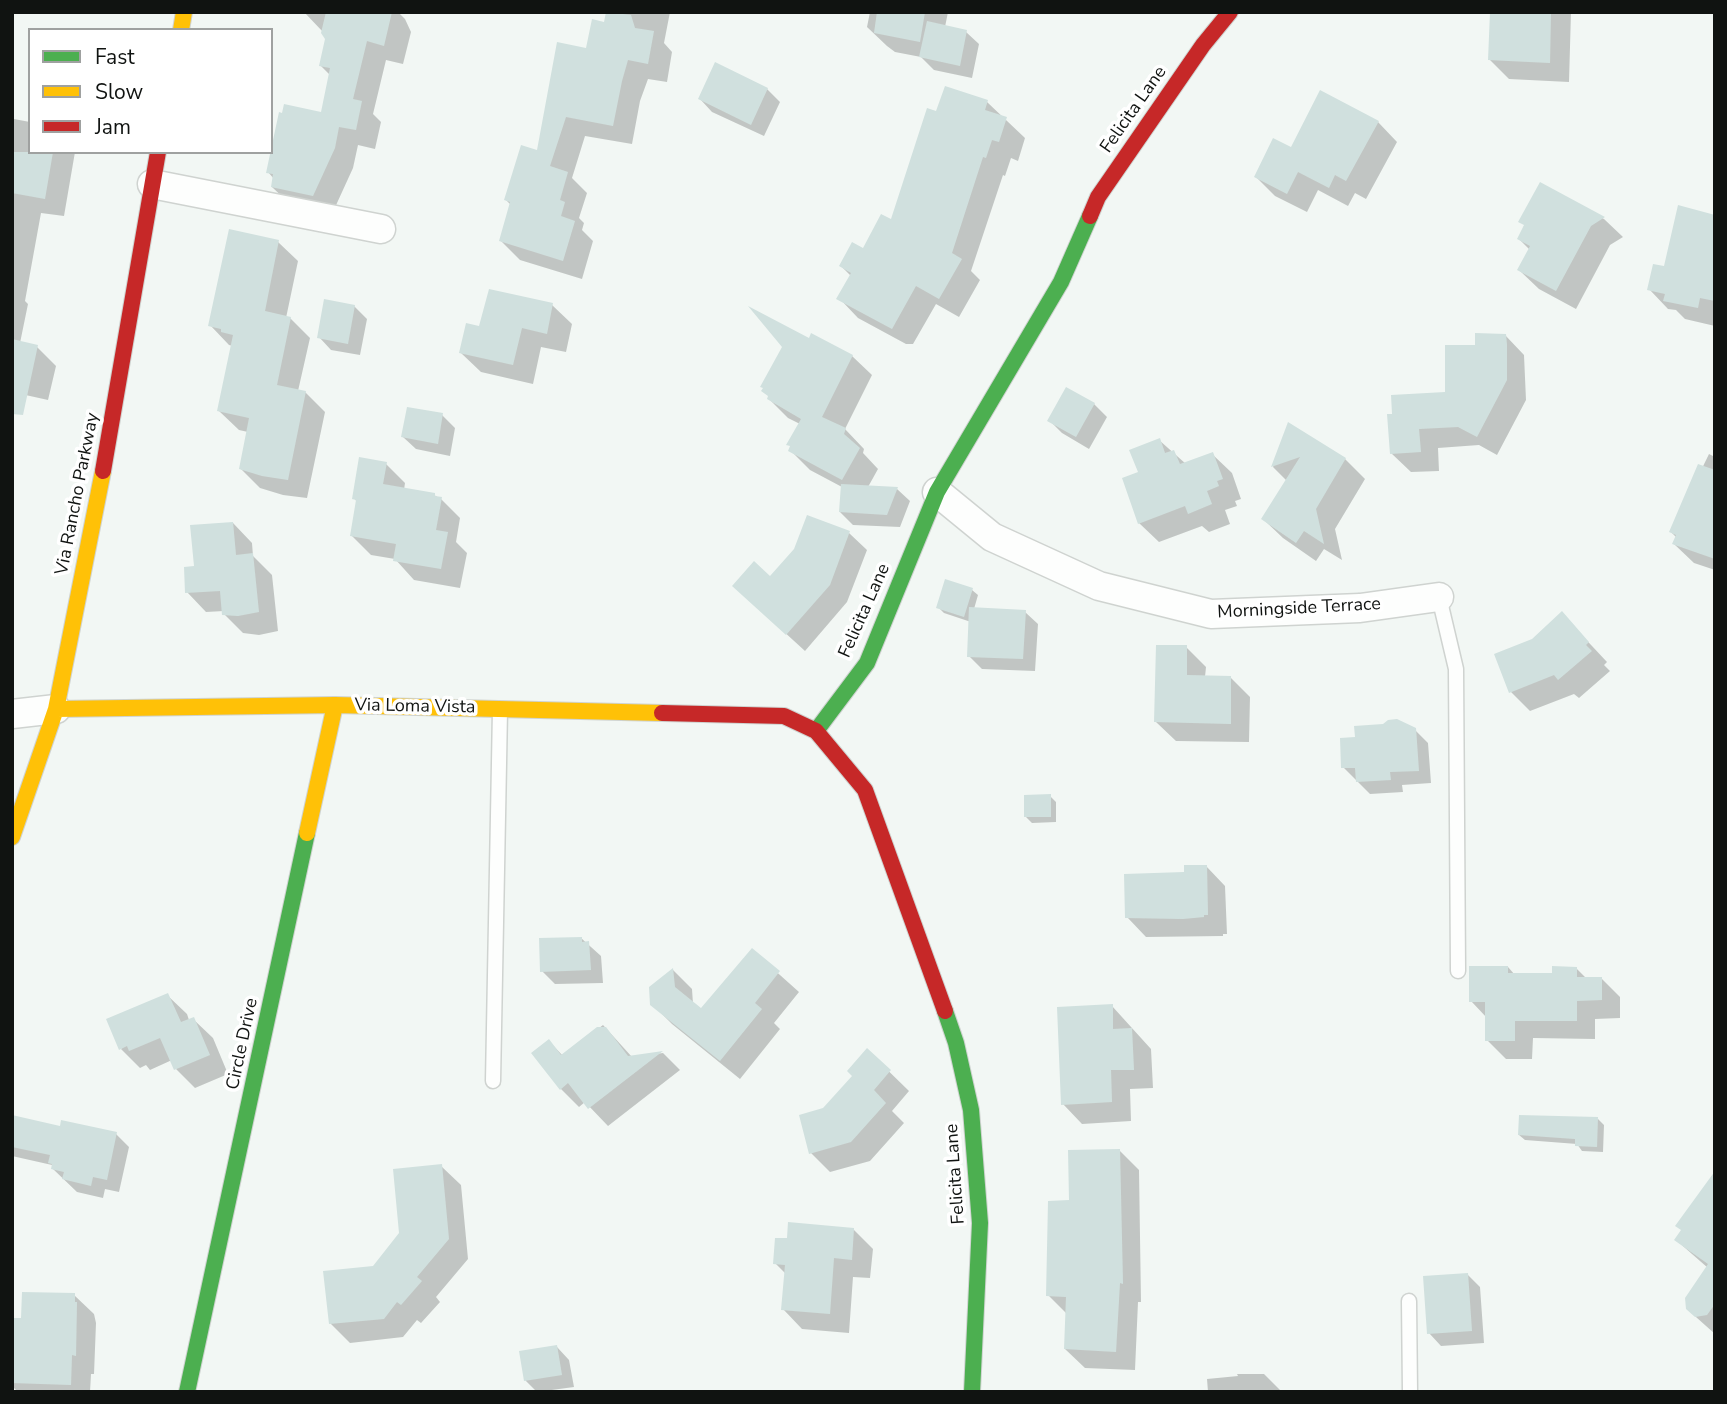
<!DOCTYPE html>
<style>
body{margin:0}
#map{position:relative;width:1727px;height:1404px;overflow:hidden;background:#f2f7f4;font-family:"Nunito Sans",sans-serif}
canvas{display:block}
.frame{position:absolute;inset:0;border:14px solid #101311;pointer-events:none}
.legend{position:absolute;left:28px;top:28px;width:245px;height:126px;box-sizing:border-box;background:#fff;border:2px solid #9fa1a0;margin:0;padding:9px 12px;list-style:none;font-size:21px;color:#101311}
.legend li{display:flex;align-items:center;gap:14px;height:35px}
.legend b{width:35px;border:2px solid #9fa1a0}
</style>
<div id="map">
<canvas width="1727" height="1404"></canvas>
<div class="frame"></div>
<ul class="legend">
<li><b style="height:9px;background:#4caf50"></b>Fast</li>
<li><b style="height:9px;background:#ffc107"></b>Slow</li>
<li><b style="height:9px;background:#c62828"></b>Jam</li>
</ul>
</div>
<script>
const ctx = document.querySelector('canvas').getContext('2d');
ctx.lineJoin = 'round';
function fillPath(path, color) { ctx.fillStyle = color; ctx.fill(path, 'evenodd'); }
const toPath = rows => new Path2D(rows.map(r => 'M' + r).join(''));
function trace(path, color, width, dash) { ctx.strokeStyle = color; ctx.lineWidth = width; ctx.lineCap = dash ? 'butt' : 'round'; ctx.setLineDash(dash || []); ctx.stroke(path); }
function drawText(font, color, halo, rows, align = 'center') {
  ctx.font = font + ' "Nunito Sans",sans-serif'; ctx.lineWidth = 7; ctx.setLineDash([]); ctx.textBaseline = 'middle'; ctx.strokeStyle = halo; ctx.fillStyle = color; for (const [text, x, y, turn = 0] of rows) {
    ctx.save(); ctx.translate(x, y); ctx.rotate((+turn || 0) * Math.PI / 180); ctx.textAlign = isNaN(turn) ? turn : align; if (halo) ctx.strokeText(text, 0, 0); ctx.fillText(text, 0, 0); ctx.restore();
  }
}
const shadow = toPath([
 [304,12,398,12,405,19,411,32,403,64,386,60,373,114,381,122,375,149,358,145,353,168,332,214,292,206,272,187,274,179,268,172,322,114,330,75,320,65,327,39,323,32],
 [615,12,670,12,664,43,672,52,667,82,648,79,640,101,632,144,585,136,572,178,587,193,579,218,584,223,582,230,593,241,582,279,520,260,501,241,511,205,506,200,539,152,588,50],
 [870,12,948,12,945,27,966,32,979,44,972,78,934,70,921,57,895,52,887,46,867,27],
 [1492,12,1571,12,1569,82,1509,79,1490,60],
 [767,89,780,102,764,136,712,112,700,99],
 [987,102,1025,138,1018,161,1011,158,1005,176,1003,175,971,271,980,280,959,317,936,304,913,344,906,344,858,318,839,298,851,276,841,266,863,251,892,222,937,113],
 [14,119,30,122,30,152,75,152,64,216,41,213,25,301,28,304,20,343,37,347,56,366,48,400,12,392],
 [1378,122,1397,142,1366,199,1355,193,1348,206,1318,190,1307,212,1275,196,1256,177,1292,149],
 [1540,184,1604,219,1623,237,1610,245,1576,309,1539,289,1519,270,1530,250,1519,239],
 [1715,217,1715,326,1685,319,1676,310,1668,309,1649,289,1665,268],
 [278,242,298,261,286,318,290,318,310,338,298,391,305,392,325,412,307,498,283,495,260,488,241,469,248,432,239,430,219,411,233,346,229,345,210,325],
 [552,305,572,324,566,352,541,347,533,384,481,372,461,353,480,328],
 [354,306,367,319,360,355,331,350,319,337],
 [1505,335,1524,355,1526,400,1497,455,1479,445,1438,448,1439,471,1411,472,1391,453,1447,394,1477,346],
 [810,340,852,356,872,375,845,429,864,449,863,453,878,469,868,487,897,489,910,501,900,527,853,525,840,512,842,487,810,470,790,450,800,424,788,418,769,399],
 [1094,404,1107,417,1089,449,1062,433,1049,420],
 [442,415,455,428,450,456,416,449,403,437],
 [1289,424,1345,459,1365,479,1335,529,1342,560,1324,549,1316,561,1283,538,1263,519,1287,481,1273,467],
 [1159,440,1186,464,1212,454,1232,473,1241,499,1235,501,1237,506,1225,510,1230,524,1209,532,1202,526,1159,542,1139,523,1140,473],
 [1709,454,1715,457,1715,570,1694,563,1674,544,1677,538,1671,532],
 [386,464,405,483,404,490,434,495,441,499,460,518,456,542,467,553,460,588,414,580,395,559,371,555,352,536,357,502,354,498],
 [233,523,252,543,253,556,272,575,278,631,259,635,243,633,224,614,224,611,206,612,187,592,196,567],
 [849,533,867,550,847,602,805,651,734,586,770,578],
 [972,590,978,595,974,609,1025,612,1038,624,1035,671,982,669,969,656,971,622,944,613,938,607],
 [1562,614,1607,662,1604,665,1610,671,1579,698,1574,694,1530,711,1511,692,1533,640],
 [1186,647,1206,667,1205,677,1230,677,1250,697,1249,742,1176,741,1156,722],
 [1415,730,1428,743,1431,783,1402,785,1403,792,1370,794,1343,767],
 [1050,796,1056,802,1056,822,1032,823,1026,817],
 [1206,866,1225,886,1227,934,1223,934,1223,936,1146,937,1127,917,1186,874],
 [581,938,601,956,603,983,555,984,542,971],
 [752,950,799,992,774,1023,780,1029,740,1079,672,1024,652,1004,673,970,692,989,693,1004,701,1010],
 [1508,967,1515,975,1554,974,1576,968,1587,979,1602,979,1620,997,1620,1018,1595,1019,1595,1039,1533,1038,1532,1059,1506,1059,1487,1040,1487,1018,1471,1001],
 [167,995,187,1014,189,1020,193,1019,213,1038,228,1074,195,1088,176,1069,172,1060,150,1070,146,1065,140,1068,121,1049],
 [1112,1006,1151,1049,1153,1088,1130,1089,1131,1121,1082,1124,1063,1104],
 [603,1025,632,1057,663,1053,680,1070,608,1126,585,1102,579,1107,561,1089,549,1041,563,1056],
 [868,1051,909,1091,892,1111,904,1123,870,1161,830,1172,811,1153,824,1109,854,1076],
 [12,1117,61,1128,116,1134,129,1147,119,1192,105,1189,103,1198,77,1192,53,1169,52,1165,12,1156],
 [1598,1119,1604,1125,1603,1152,1582,1151,1577,1144,1525,1140,1519,1135],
 [1119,1150,1139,1170,1141,1302,1138,1302,1135,1370,1085,1368,1065,1349,1067,1314,1048,1295,1071,1202],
 [441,1166,461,1185,468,1259,436,1297,440,1302,421,1323,417,1320,403,1337,350,1343,330,1323,401,1234],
 [1715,1174,1715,1334,1687,1309,1708,1268,1676,1240],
 [853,1229,873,1249,870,1278,853,1277,849,1333,802,1329,783,1309,786,1274,775,1263],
 [1467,1274,1480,1287,1484,1343,1441,1346,1429,1333],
 [74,1295,94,1314,96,1323,94,1374,91,1374,90,1392,18,1392,12,1386,12,1320,23,1320],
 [557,1347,569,1360,574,1387,537,1392,525,1380],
 [1237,1374,1264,1374,1282,1392,1208,1392,1207,1379,1238,1376]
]);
const building = toPath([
 [326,12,392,12,384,46,367,41,353,99,362,101,356,130,339,127,335,148,313,196,271,187,273,174,266,173,279,112,282,113,284,104,321,112,330,68,319,66,325,39,321,33],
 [606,12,631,15,635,28,654,31,648,64,628,60,622,81,613,126,566,117,550,166,568,172,560,200,565,202,561,216,575,221,563,261,499,241,510,202,504,200,521,145,537,150,557,42,586,48,592,19,604,22],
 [877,12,925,12,920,42,874,33],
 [1490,12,1551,12,1550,63,1488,60],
 [927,21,967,30,960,66,919,57],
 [715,62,768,88,751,125,698,99],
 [945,86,988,100,985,110,1007,117,999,142,992,140,986,158,983,157,952,253,962,259,939,299,916,286,892,329,836,299,851,273,839,266,852,242,863,248,881,214,891,219,927,108,936,111],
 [1320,90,1379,121,1346,181,1335,175,1329,188,1298,172,1287,194,1254,177,1273,138,1291,147],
 [12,152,53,152,45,199,12,193],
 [1540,182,1605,217,1591,226,1556,291,1517,270,1530,246,1517,239,1524,225,1518,222],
 [1678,205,1715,215,1715,301,1700,298,1698,308,1663,301,1665,294,1647,290,1653,264,1664,266],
 [229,229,279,240,265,311,291,317,277,385,306,391,288,480,262,476,239,469,249,418,217,411,233,335,221,332,221,329,208,326],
 [489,289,553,303,547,334,522,328,513,365,459,353,466,323,479,326],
 [324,299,355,305,348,344,317,338],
 [748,306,809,338,811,333,853,355,822,417,846,428,844,434,860,448,842,480,788,451,790,446,786,445,801,419,767,399,768,396,761,391,763,388,760,387,782,347],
 [1475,333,1506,334,1507,345,1507,380,1477,437,1458,427,1419,429,1421,452,1390,454,1387,414,1392,414,1391,395,1445,392,1445,345,1475,345],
 [12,339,38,345,23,415,12,414],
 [1066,387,1095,403,1076,437,1047,421],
 [407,407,443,413,438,444,401,437],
 [1288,422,1346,458,1316,509,1324,544,1304,531,1296,543,1261,519,1300,457,1271,467],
 [1160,438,1165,453,1174,450,1180,464,1213,452,1223,479,1217,481,1219,486,1207,491,1212,504,1188,514,1185,506,1138,524,1122,478,1138,472,1129,450],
 [359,457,387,462,383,484,435,493,435,496,442,497,436,530,448,532,441,569,393,561,396,544,350,536,356,500,352,499],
 [1698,464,1715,470,1715,559,1672,544,1676,535,1669,532],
 [841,484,898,487,887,515,839,512],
 [807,515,850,531,830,585,786,635,732,586,754,561,770,576,794,549],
 [233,522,236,555,253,553,259,612,238,616,222,615,220,591,185,593,184,567,194,566,190,525],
 [945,579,973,588,964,617,936,608],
 [969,607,1026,610,1023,659,967,657],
 [1562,611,1589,642,1586,645,1592,651,1558,680,1554,675,1509,693,1494,654,1532,639],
 [1156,645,1187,645,1187,675,1231,676,1231,724,1154,722],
 [1397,719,1416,728,1419,771,1390,772,1391,780,1356,782,1355,768,1341,768,1340,738,1355,737,1354,726,1383,724,1388,720],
 [1051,794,1051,817,1024,817,1024,795],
 [1184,865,1207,865,1208,915,1204,915,1204,917,1183,919,1125,918,1124,874,1184,872],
 [582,937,582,942,589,941,591,970,540,972,539,938],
 [752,948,780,971,755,1003,762,1009,720,1061,650,1005,649,987,673,968,675,987,701,1008],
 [1469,966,1508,966,1508,973,1552,973,1552,966,1577,967,1577,977,1602,977,1602,1000,1577,1001,1577,1021,1515,1021,1515,1041,1485,1041,1485,1002,1469,1002],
 [168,993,181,1022,194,1017,210,1055,174,1070,160,1038,129,1051,127,1046,119,1050,106,1019],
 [1113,1004,1113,1029,1132,1028,1134,1070,1111,1070,1112,1102,1061,1105,1057,1007],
 [597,1027,606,1027,628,1056,663,1051,588,1109,568,1083,560,1090,531,1053,549,1039,561,1055],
 [867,1048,891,1070,874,1090,886,1103,851,1142,809,1154,799,1115,823,1108,852,1076,847,1071],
 [12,1115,60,1126,61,1120,117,1132,107,1180,93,1177,91,1186,62,1179,64,1172,51,1169,52,1164,48,1163,50,1155,12,1147],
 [1519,1115,1598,1117,1597,1147,1575,1146,1575,1139,1518,1135],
 [1120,1149,1123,1284,1120,1283,1116,1352,1064,1349,1066,1297,1046,1296,1048,1201,1069,1200,1068,1150],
 [442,1164,449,1239,417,1277,422,1281,401,1305,397,1302,384,1319,329,1324,323,1271,373,1266,399,1233,393,1169],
 [1715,1171,1715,1304,1707,1315,1695,1317,1686,1309,1685,1298,1708,1264,1674,1240,1681,1230,1675,1226],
 [788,1222,854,1228,852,1260,834,1258,830,1314,781,1310,785,1265,773,1264,775,1238,787,1238],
 [1468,1273,1472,1331,1427,1334,1423,1276],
 [22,1292,75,1293,75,1302,77,1302,76,1356,72,1355,71,1385,12,1383,12,1318,21,1318],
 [557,1345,562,1375,524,1381,519,1351]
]);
const lane = toPath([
 [1439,597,1456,669,1458,971],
 [493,1081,500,710],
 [1409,1301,1410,1392]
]);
const street = toPath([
 [152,184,381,229],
 [937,492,992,537,1099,586,1211,614,1360,608,1439,597],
 [12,714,56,709]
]);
const fast = toPath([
 [816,731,867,663,937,492,1061,282,1090,216],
 [945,1011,956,1043,971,1110,980,1223,972,1392],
 [187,1392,307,833]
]);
const slow = toPath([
 [181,30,184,12],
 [56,709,335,705,662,713],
 [307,833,335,705],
 [12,837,56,709,103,471]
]);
const jam = toPath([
 [1090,216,1098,197,1203,45,1230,12],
 [103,471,158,152],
 [662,713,784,716,816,731,865,790,945,1011]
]);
const streetNames = [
 ["Felicita Lane",1134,110,-55],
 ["Via Rancho Parkway",78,494,-79],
 ["Morningside Terrace",1299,609,-3],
 ["Felicita Lane",865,611,-66],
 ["Via Loma Vista",415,707,1],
 ["Circle Drive",243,1044,-78],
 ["Felicita Lane",956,1174,-94]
];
fillPath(shadow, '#0003');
fillPath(building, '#d0e0de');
trace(lane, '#cfd3d0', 17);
trace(street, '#cfd3d0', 31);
trace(fast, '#cfd3d0', 18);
trace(slow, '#cfd3d0', 18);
trace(jam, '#cfd3d0', 18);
trace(lane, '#fdfefd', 14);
trace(street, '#fdfefd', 28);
trace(fast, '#4caf50', 16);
trace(slow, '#ffc107', 16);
trace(jam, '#c62828', 16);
drawText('18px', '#101311', '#fff', streetNames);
</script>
